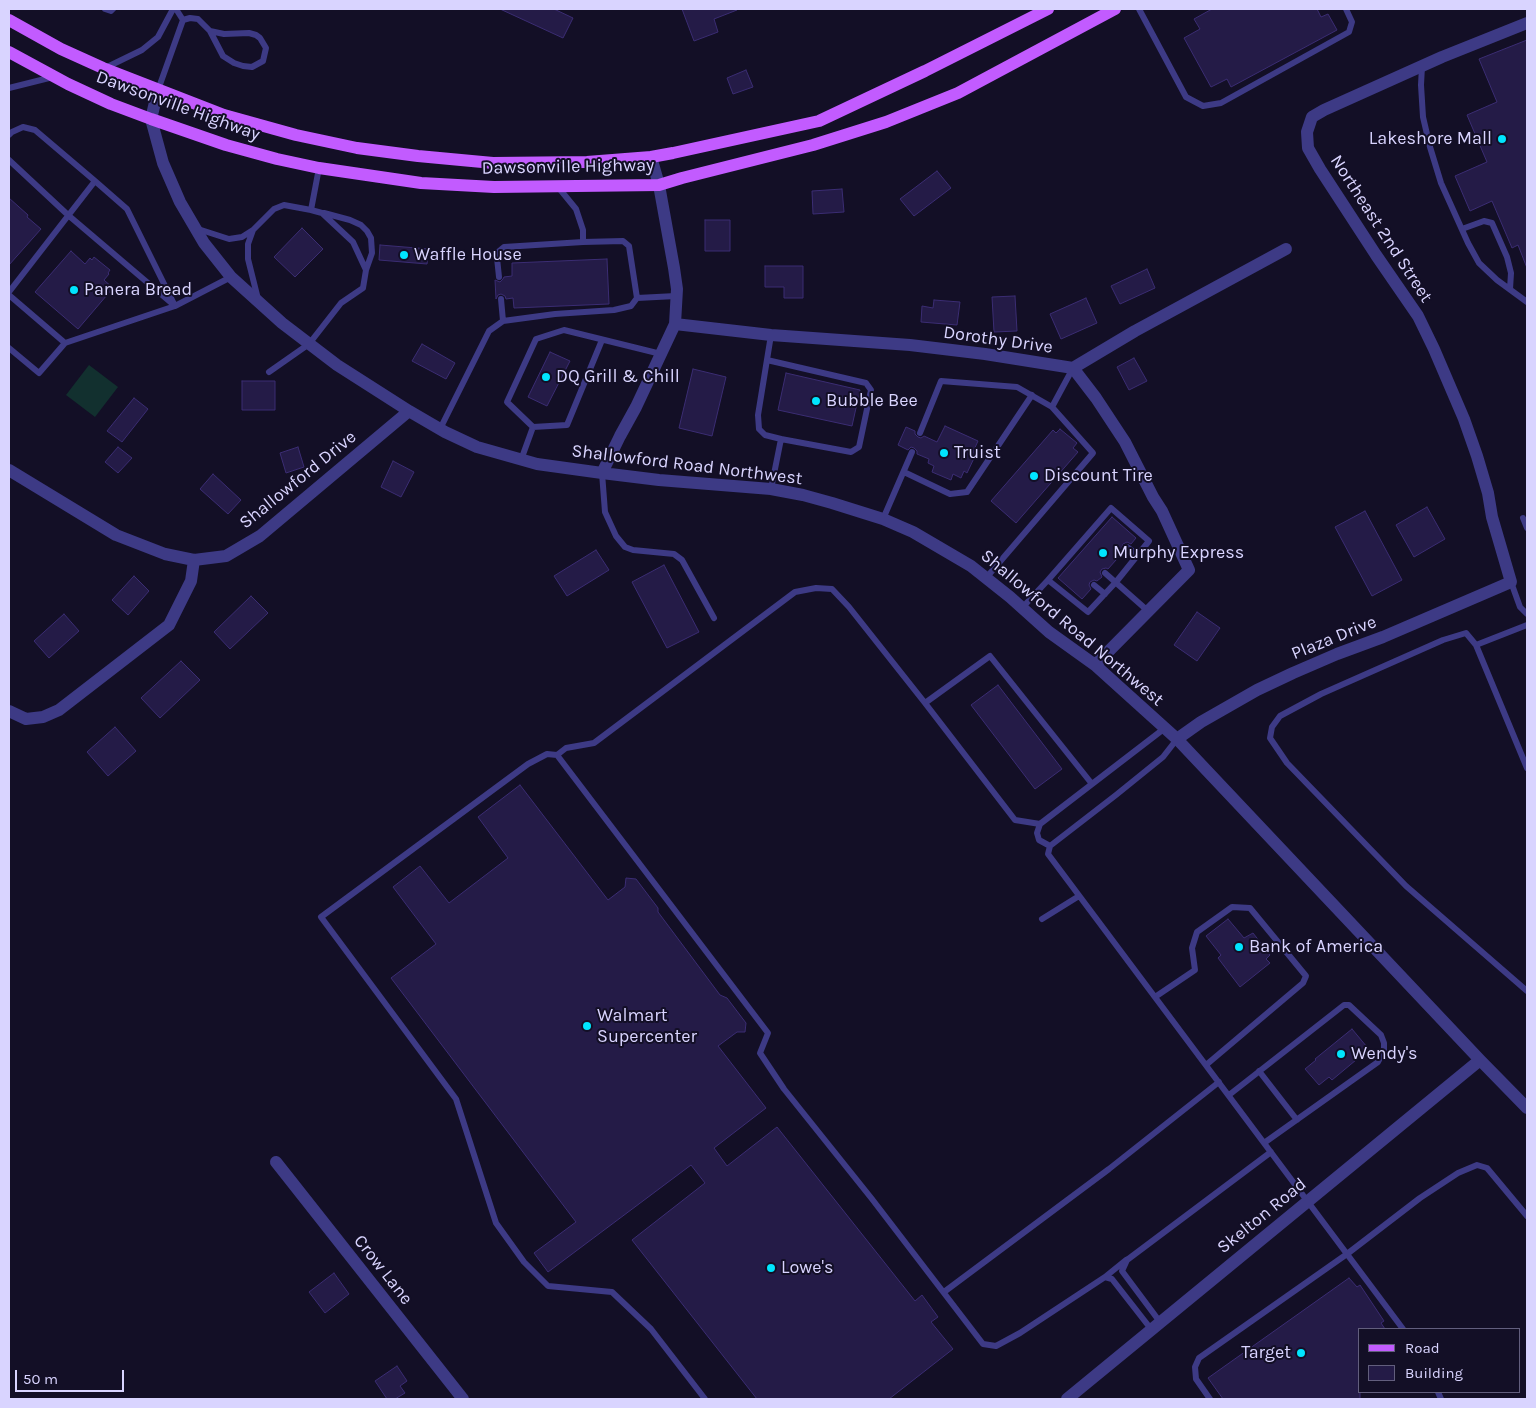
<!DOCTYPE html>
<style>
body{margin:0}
#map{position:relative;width:1536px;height:1408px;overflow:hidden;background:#130f26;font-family:Karla,sans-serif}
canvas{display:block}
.frame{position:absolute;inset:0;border:10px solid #d9d4ff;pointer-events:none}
.legend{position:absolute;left:1358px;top:1328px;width:162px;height:65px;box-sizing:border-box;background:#130f26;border:1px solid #625e7d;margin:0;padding:6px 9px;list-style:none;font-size:15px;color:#d9d4ff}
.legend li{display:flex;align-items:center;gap:10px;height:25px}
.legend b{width:25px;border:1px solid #625e7d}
.scale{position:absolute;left:15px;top:1370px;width:109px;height:22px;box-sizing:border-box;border:2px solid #d9d4ff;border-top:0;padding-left:6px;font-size:15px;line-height:18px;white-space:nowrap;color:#d9d4ff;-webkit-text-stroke:4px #130f26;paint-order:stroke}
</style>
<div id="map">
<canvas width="1536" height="1408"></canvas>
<div class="frame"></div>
<ul class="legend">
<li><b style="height:6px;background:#c25bff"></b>Road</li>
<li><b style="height:14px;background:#241b47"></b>Building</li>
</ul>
<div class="scale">50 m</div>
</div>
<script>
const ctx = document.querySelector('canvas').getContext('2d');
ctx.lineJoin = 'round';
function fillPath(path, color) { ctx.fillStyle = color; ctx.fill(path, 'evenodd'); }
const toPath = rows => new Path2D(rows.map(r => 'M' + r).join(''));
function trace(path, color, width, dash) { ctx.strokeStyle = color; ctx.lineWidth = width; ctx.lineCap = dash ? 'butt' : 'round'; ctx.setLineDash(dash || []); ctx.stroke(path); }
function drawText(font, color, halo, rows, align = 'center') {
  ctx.font = font + ' Karla,sans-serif'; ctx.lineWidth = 4; ctx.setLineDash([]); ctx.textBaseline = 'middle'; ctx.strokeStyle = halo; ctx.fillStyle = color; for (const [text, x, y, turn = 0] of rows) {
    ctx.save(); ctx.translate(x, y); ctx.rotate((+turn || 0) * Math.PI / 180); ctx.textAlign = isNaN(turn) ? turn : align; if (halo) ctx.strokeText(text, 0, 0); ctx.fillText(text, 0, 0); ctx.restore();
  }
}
const green = toPath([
 [89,365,118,387,95,417,66,395]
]);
const building = toPath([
 [500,9,554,9,573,18,563,38,500,9],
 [682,9,737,9,737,10,714,19,718,32,694,41,682,9],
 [1212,9,1317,9,1321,17,1328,14,1337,30,1231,87,1227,79,1211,87,1184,38,1200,29,1194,19,1212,9],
 [1527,40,1527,268,1518,245,1512,248,1492,201,1470,211,1455,176,1487,162,1467,115,1497,102,1479,59,1527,40],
 [746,70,753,87,733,94,727,78,746,70],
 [937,171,951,188,914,216,900,199,937,171],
 [842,189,844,212,813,214,812,191,842,189],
 [9,198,28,215,27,217,41,229,9,265,9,198],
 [705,220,730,220,730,251,705,251,705,220],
 [302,228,323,249,295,277,274,257,302,228],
 [380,245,429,249,427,264,379,260,380,245],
 [71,251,85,264,90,258,92,260,94,257,110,270,108,273,109,274,104,280,113,288,78,329,35,292,71,251],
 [607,259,609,304,514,308,513,298,506,299,505,296,501,294,498,295,496,299,495,280,500,282,503,279,504,277,512,276,512,263,607,259],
 [765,266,803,266,803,298,784,298,784,287,765,287,765,266],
 [1147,269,1155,288,1120,304,1111,286,1147,269],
 [1015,296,1017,331,994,332,992,297,1015,296],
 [1086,298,1097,323,1061,339,1050,314,1086,298],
 [934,300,960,302,957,325,921,322,922,306,933,308,934,300],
 [422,344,455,363,446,379,412,361,422,344],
 [550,352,570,361,547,406,528,397,550,352],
 [1134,358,1147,381,1129,390,1117,367,1134,358],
 [693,369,726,377,712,436,679,428,693,369],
 [786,373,860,390,852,426,778,410,786,373],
 [242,381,275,381,275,410,242,410,242,381],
 [134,398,148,409,122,442,107,431,134,398],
 [945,426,978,441,973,452,976,454,967,473,964,471,961,478,953,474,951,480,932,472,934,466,928,463,929,459,917,454,917,451,914,448,911,447,908,450,898,445,906,427,915,431,915,434,918,437,921,438,924,436,937,442,945,426],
 [1060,429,1077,443,1073,448,1078,452,1016,523,991,501,1053,430,1056,433,1060,429],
 [118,447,132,458,118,473,105,462,118,447],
 [298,447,304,467,286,473,280,453,298,447],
 [393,461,414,472,401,497,381,487,393,461],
 [213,474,241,500,228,514,200,489,213,474],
 [1427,507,1445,539,1414,557,1396,525,1427,507],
 [1365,511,1402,580,1372,596,1335,527,1365,511],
 [1112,517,1136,538,1131,544,1127,542,1123,544,1122,547,1124,551,1108,569,1106,568,1102,569,1100,572,1102,577,1097,581,1094,580,1090,582,1089,585,1091,589,1082,599,1058,578,1112,517],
 [596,550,609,570,567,596,554,576,596,550],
 [664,565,699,632,667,648,632,582,664,565],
 [134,576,149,591,128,615,112,600,134,576],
 [251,596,268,613,230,649,214,632,251,596],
 [1197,612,1220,628,1197,661,1174,645,1197,612],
 [64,614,79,631,49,658,34,641,64,614],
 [181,661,200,680,160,718,141,698,181,661],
 [998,685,1062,769,1035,789,971,705,998,685],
 [115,727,136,751,108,776,87,752,115,727],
 [520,785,608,900,625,887,626,878,636,879,658,908,658,912,720,995,727,998,746,1023,745,1032,737,1032,718,1046,766,1108,714,1148,727,1166,777,1127,915,1301,922,1295,938,1317,931,1322,953,1349,889,1399,757,1399,632,1240,705,1183,691,1165,548,1272,534,1253,576,1222,391,978,436,944,393,887,420,866,449,903,508,858,478,817,520,785],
 [1228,919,1244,938,1253,933,1270,955,1266,959,1270,963,1240,987,1218,958,1221,955,1206,936,1228,919],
 [1352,1029,1367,1047,1354,1058,1356,1060,1332,1080,1329,1077,1319,1085,1305,1069,1316,1060,1315,1059,1352,1029],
 [334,1273,349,1294,325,1313,309,1292,334,1273],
 [1349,1278,1357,1287,1360,1285,1384,1321,1381,1323,1385,1329,1360,1329,1360,1399,1223,1399,1208,1378,1349,1278],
 [397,1366,407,1381,400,1386,405,1393,395,1399,387,1399,375,1381,397,1366]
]);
const lane = toPath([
 [105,9,111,11,113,9],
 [1139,9,1186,97,1203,106,1221,103,1349,32,1352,22,1346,9],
 [183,20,190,18,198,19,210,31,223,56,234,63,243,66,252,67,263,61,266,48,260,38,256,35,249,33,224,34,210,31],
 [1422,66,1421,85,1423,117,1430,147,1441,183,1468,243,1479,263,1497,280,1527,302],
 [105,68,142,50,158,37,173,9],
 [9,88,53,77],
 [158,90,183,20,176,9],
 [9,135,12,132,23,127,35,130,95,181],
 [9,160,68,215,175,306,231,277],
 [324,213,350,220,361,225,367,231,371,238,372,253,366,270],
 [198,229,229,239,242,237,253,230,248,244,248,259,258,299],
 [1462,229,1484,221,1492,223,1507,257,1511,273,1510,289],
 [253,230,274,209,284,205,311,210],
 [499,277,497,258,498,252,504,247,583,242,583,230,576,209,558,187],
 [9,292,95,181,127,209,175,306,65,343,9,295],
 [637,298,676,296],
 [501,299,503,321,555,314,614,310,631,306,637,298,629,246,623,241,583,242],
 [771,335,758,415,759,429,765,435,781,439,771,489],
 [9,348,39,373,65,343],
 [767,360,866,383,871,390,859,447,851,452,781,439],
 [269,372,309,344,341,303,363,288,366,270,353,242,322,213,311,210,319,168],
 [533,427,567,425,602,340],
 [440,429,489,331,503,321],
 [920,433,941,381,1017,387,1052,407,1073,368],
 [521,460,533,427,507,402,536,339,564,330,661,354],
 [904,472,950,494,967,492,1032,395],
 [602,473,605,512,616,536,625,547,633,550,674,554,682,560,714,618],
 [1523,518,1527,528],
 [883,519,912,452],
 [1127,547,1138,555],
 [1105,573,1148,611],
 [986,578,1093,453,1052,407],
 [1511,582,1520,607,1527,614],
 [1094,585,1105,594],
 [1022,608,1048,580,1088,612,1116,582,1149,541,1111,508,1048,580],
 [1527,625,1476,645,1466,633,1443,640,1321,694,1280,716,1272,727,1270,738,1287,763,1406,886,1527,991],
 [1476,645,1527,768],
 [925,703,1015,820,1040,824],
 [1177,739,1163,757,1116,795,1050,846,1048,854,1403,1329],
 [557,755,547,754,528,764,321,917,456,1099,496,1223,524,1262,548,1286,612,1292,651,1329,705,1399],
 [1092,784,990,656,925,703,849,607,832,589,816,588,795,592,594,743,566,748,557,755,768,1033,760,1053,784,1089,872,1199,983,1344,996,1346,1020,1333,1105,1277,1112,1279,1151,1329],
 [1050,846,1039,840,1037,833,1040,824,1165,728],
 [1042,919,1079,896],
 [1155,997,1195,970,1192,948,1197,932,1232,907,1250,908,1306,976,1303,983,1206,1065],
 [1259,1071,1297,1120],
 [1229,1095,1344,1005,1349,1005,1381,1035,1384,1043,1384,1050,1378,1062,1264,1143],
 [1105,1277,1126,1260],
 [944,1292,1109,1169,1219,1082],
 [1160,1322,1122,1271,1127,1260,1271,1152],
 [1438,1392,1441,1399],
 [1210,1399,1196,1379,1195,1367,1199,1358,1347,1254,1420,1198,1458,1173,1477,1165,1487,1168,1527,1216]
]);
const street = toPath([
 [158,90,151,119,163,163,180,202,204,243,231,277,282,323,337,365,409,411,445,432,477,447,537,464,602,473,659,480,771,489,803,495,832,503,883,519,913,532,971,566,1010,597,1049,632,1095,665,1177,739,1480,1060,1527,1108],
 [675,324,771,335,910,345,985,354,1073,368,1135,331,1286,249],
 [1073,368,1096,398,1125,442,1153,497,1162,511,1189,570,1095,665],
 [9,470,116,535,165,554,194,560],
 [602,473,620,436,636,407,675,324,677,289,674,268,659,185,651,157],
 [9,711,26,719,43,717,59,710,169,625,191,581,194,560,226,556,260,536,409,411],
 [1177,739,1201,722,1257,690,1293,673,1337,654,1383,637,1511,582,1492,517,1488,493,1477,456,1464,419,1434,349,1418,316,1376,255,1320,169,1308,148,1307,132,1312,117,1324,110,1442,57,1527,23],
 [276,1162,463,1399],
 [1067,1399,1480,1060]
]);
const primary = toPath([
 [9,20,61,49,103,68,224,115,296,135,357,148,418,156,493,163,587,162,651,157,673,153,819,121,925,71,1048,9],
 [9,52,68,84,111,104,151,119,226,145,277,159,319,168,421,183,494,187,659,185,682,178,813,145,886,122,958,93,1115,9]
]);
const markers = [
 [1502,139,5,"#00e5ff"],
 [404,255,5,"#00e5ff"],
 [74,290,5,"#00e5ff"],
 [546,377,5,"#00e5ff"],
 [816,401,5,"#00e5ff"],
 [944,453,5,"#00e5ff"],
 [1034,476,5,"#00e5ff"],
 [1103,553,5,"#00e5ff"],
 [1239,947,5,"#00e5ff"],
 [587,1026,5,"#00e5ff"],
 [1341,1054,5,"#00e5ff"],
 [771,1268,5,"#00e5ff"],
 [1301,1353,5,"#00e5ff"]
];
const streetNames = [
 ["Dawsonville Highway",178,106,20],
 ["Dawsonville Highway",568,167,-1],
 ["Northeast 2nd Street",1381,229,57],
 ["Dorothy Drive",998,340,8],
 ["Shallowford Road Northwest",687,465,7],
 ["Shallowford Drive",298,480,-39],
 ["Shallowford Road Northwest",1072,628,40],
 ["Plaza Drive",1334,638,-22],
 ["Skelton Road",1262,1216,-39],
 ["Crow Lane",383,1270,52]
];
const poiNames = [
 ["Lakeshore Mall",1492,139,"right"],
 ["Waffle House",414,255],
 ["Panera Bread",84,290],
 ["DQ Grill & Chill",556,377],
 ["Bubble Bee",826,401],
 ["Truist",954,453],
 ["Discount Tire",1044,476],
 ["Murphy Express",1113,553],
 ["Bank of America",1249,947],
 ["Walmart",597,1016],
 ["Supercenter",597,1037],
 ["Wendy's",1351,1054],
 ["Lowe's",781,1268],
 ["Target",1291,1353,"right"]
];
fillPath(green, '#12302f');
fillPath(building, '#241b47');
trace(building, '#3b2d73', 1);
trace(lane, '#3d3a85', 6);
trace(street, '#3d3a85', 12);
trace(primary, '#c25bff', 12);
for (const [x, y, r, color] of markers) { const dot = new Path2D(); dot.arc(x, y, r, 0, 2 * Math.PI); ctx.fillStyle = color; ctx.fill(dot); trace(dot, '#130f26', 2); }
drawText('18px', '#d9d4ff', '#130f26', streetNames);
drawText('18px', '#d9d4ff', '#130f26', poiNames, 'left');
</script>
